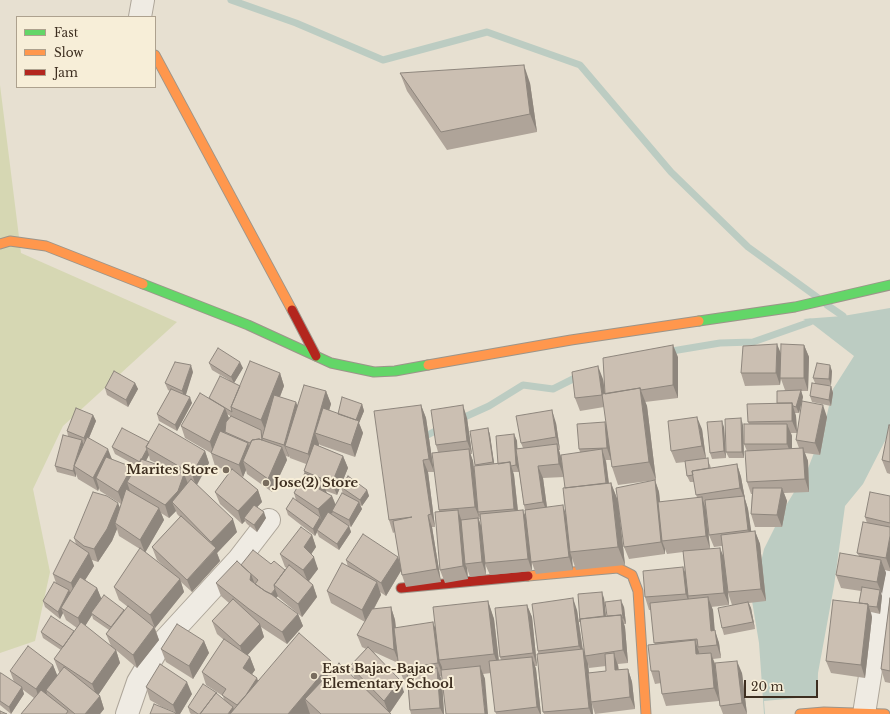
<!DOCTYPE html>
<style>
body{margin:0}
#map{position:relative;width:890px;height:714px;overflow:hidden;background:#e7e0d1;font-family:"Libre Baskerville",serif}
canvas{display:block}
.legend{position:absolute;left:16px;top:16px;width:140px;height:72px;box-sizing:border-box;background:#f7eed8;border:1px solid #ada18e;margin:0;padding:5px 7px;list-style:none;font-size:12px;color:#3d2e20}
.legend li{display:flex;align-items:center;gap:8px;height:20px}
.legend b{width:20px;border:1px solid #ada18e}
.scale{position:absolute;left:744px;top:680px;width:74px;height:18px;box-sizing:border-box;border:2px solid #3d2e20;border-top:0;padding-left:5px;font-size:12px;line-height:14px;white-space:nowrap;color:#3d2e20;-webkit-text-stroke:3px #f7eed8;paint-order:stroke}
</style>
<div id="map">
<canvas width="890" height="714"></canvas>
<ul class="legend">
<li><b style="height:5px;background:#63d668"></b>Fast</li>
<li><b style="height:5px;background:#ff974d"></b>Slow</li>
<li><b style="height:5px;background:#b3261e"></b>Jam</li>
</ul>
<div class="scale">20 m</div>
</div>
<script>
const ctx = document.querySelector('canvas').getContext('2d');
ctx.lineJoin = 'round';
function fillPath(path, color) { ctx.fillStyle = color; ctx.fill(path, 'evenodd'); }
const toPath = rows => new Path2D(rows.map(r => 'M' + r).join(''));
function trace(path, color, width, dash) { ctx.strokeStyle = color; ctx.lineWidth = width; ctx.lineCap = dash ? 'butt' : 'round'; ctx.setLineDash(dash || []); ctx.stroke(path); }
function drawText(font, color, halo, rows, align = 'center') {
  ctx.font = font + ' "Libre Baskerville",serif'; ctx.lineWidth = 4; ctx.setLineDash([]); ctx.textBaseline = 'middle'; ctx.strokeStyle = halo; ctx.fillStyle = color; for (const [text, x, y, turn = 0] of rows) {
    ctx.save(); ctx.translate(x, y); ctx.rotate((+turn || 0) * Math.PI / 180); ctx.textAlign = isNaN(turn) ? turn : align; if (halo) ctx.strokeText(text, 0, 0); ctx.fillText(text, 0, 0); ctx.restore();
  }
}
const green = toPath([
 [0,85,21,253,177,322,63,426,33,489,50,572,35,641,0,653]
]);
const water = toPath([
 [890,308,890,434,886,439,863,484,845,506,834,586,818,673,817,714,764,714,759,643,752,601,764,549,785,507,807,471,824,427,833,389,854,356,810,322,803,319,843,316]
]);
const pier = toPath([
 [819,696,819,714,765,714,764,701]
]);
const stream = toPath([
 [231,0,296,23,383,60,487,32,580,65,671,172,748,247,817,297],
 [827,305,843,316],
 [666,352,720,343,753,342,810,322],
 [458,420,489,406,523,385,553,389,581,375],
 [420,439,441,428]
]);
const street = toPath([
 [140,17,143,0],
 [127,714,138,682,160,645,239,559,269,520],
 [864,714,885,581]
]);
const fast = toPath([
 [143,284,248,325,331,363,374,372,395,371,428,365],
 [699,321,795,307,890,285]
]);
const slow = toPath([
 [155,55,292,310],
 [0,244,10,241,46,246,143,284],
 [428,365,571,340,699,321],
 [528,576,618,568,632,575,638,591,646,714],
 [800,714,824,712,885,714]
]);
const jam = toPath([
 [292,310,316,356],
 [401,588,528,576]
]);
const wall = toPath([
 [400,73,530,83,537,132,447,150,407,91],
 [804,345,809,357,808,391,801,391,803,397,802,401,827,417,820,455,805,453,808,461,809,492,784,493,787,501,782,527,755,527,751,514,752,494,751,494,747,482,747,451,744,444,749,424,748,422,777,403,785,390,781,379,780,385,745,386,741,373,781,353],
 [802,401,796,440,799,448,792,448,792,436,791,433,797,433,796,416,795,413,799,413],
 [678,357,678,398,645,402,647,406,656,480,618,485,612,467,611,460,606,460,609,483,611,483,618,501,625,565,576,570,572,558,573,570,536,574,532,563,532,571,490,575,485,564,486,575,470,577,467,568,468,579,445,583,440,570,438,452,436,445,467,418,472,454,470,454,473,461,474,471,475,466,488,428,490,435,494,464,498,464,514,434,517,441,517,449,523,448,521,443,556,423,560,450,559,450,561,457,564,477,543,478,547,507,566,514,565,488,580,452,579,449,607,426,604,407,580,411,575,398,603,379,605,392],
 [513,472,519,472,524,505,525,510,526,518,518,510,514,475],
 [479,516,481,519,481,526,479,519,480,519],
 [209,363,243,368,234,383,240,386,280,373,284,386,280,397,298,405,326,391,331,404,329,410,338,414,362,404,364,411,359,423,363,433,355,457,320,445,319,444,319,446,343,456,348,468,337,495,326,491,327,493,332,496,336,505,343,494,341,487,367,490,369,496,362,506,360,505,362,509,351,527,347,524,349,526,351,532,339,550,319,537,317,532,315,536,288,515,286,509,296,500,294,493,305,474,304,471,306,464,290,458,289,456,289,457,286,456,287,460,272,492,247,474,246,470,243,477,241,476,258,490,262,502,257,507,266,518,257,532,247,524,245,521,242,524,220,504,215,492,230,472,215,466,211,453,185,438,181,426,209,398,229,380,212,370],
 [227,414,232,417,229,418],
 [832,371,831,385,824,385,831,386,833,393,831,406,812,402,810,396,815,383,813,378],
 [193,372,185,395,192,403,177,431,159,421,157,414,170,391,168,390,165,383],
 [135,383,138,389,128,407,107,395,105,388],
 [421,405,426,418,434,472,428,472,435,527,432,527,441,582,406,587,402,575,401,571,386,596,380,592,381,595,374,609,391,607,395,620,396,628,435,628,488,601,494,619,499,660,501,660,500,657,527,605,532,617,537,666,535,666,536,669,541,714,496,714,491,673,483,674,485,679,440,676,442,681,444,714,411,714,410,710,407,681,404,681,399,669,398,663,374,652,404,692,390,713,391,714,191,714,190,713,188,707,217,695,224,700,223,696,206,685,202,672,224,640,217,634,212,621,229,603,221,596,216,583,241,565,271,564,285,570,287,568,285,567,280,554,312,535,316,547,311,554,318,569,309,581,313,585,317,597,302,617,278,597,278,596,276,598,298,614,303,626,287,644,261,627,264,637,247,655,250,657,255,670,252,674,258,681,332,662,335,668,355,679,350,666,366,649,362,647,357,635,365,622,331,603,327,591,348,567,346,560,398,557,400,563,395,532,393,533,389,520],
 [93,415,96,421,89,438,112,459,133,472,137,466,115,454,112,447,149,442,205,451,209,463,197,485,237,532,217,553,220,561,192,592,181,582,184,592,155,628,159,640,137,668,116,650,120,663,98,695,100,696,104,709,100,714,21,714,34,698,22,689,24,694,11,714,0,705,0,673,14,682,10,671,53,665,57,676,60,672,59,672,54,659,61,650,43,638,41,632,74,632,77,628,66,620,63,613,60,619,45,607,43,601,56,583,53,574,76,544,74,538,120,507,121,504,100,491,99,488,98,491,78,479,76,474,76,477,57,472,55,466,68,436,67,431],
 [149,455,150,460,160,465,146,461],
 [176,511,177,514,180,517,152,547,157,560,166,568,145,552,164,520,161,513,169,518],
 [117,529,119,536,140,549,114,587,119,600,128,607,125,610,101,599,97,588,85,580,94,566,92,560,98,562,112,541],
 [92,615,93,619,109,630,106,634,111,646,85,626],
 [743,425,744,458,729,458,726,452],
 [890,425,890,474,887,473,882,460],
 [724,427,726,458,712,459,710,453],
 [702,429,706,458,710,465,711,468,737,464,741,477,745,499,748,509,751,532,755,531,760,544,766,601,749,603,751,608,755,629,724,635,722,628,732,605,728,593,729,605,711,607,713,610,714,630,719,643,721,658,713,659,715,663,742,673,747,714,723,714,720,706,719,701,666,706,662,694,661,683,655,684,651,671,655,644,651,610,649,610,645,597,685,573,683,552,667,554,665,549,665,554,629,559,624,547,655,480,659,492,660,502,697,498,694,482,690,482,687,476,685,462,676,463,671,451],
 [706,510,709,535,714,547,722,546,723,557,710,549],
 [890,496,890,571,885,570,886,573,881,594,882,596,880,614,871,612,872,617,865,678,831,673,826,661,859,603,861,591,841,588,836,575,859,556,857,553,867,523,865,517],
 [604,598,606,616,624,607,626,624,624,624,625,627,628,663,618,664,619,670,628,669,632,682,635,709,595,714,592,704,593,714,544,714,543,712,538,653,538,651,577,610,583,649,584,653],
 [588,664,589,668,606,666,606,671,589,673],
 [890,598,890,683,885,682,881,669],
 [204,641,209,653,193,679,166,662,161,649],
 [146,687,192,694,180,714,162,707,150,700]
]);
const shadedWall = toPath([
 [524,65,530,83,537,132,530,114],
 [777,344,782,356,780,385,776,373],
 [673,345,678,357,678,398,673,385],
 [804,345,809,357,808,391,804,378],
 [240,362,243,368,234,383,231,377],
 [191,365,193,372,185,398,182,391],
 [830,365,832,371,831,385,829,379],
 [598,366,603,379,607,407,602,395],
 [280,373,284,386,266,432,261,420],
 [135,383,138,389,128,407,126,400],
 [831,386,833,393,831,406,829,400],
 [640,388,647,406,656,480,649,462],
 [801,390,803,397,799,413,796,407],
 [326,391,331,404,322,435,315,433,319,444,313,467,308,454],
 [190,397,192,403,177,431,175,425],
 [296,402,301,414,285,446,289,456,289,457,284,445],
 [792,403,796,416,797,433,792,421],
 [362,404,364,411,359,423,363,433,355,457,351,445,355,423],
 [421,405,426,418,434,472,429,459],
 [463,405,467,418,472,454,467,441],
 [823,405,827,417,820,455,815,443],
 [225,408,230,421,214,455,210,442],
 [552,410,556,423,560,450,556,437],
 [93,415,96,421,86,445,84,438],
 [697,417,702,429,706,459,702,446],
 [741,418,743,425,744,458,742,452],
 [722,421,724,427,726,458,724,451],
 [605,422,610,434,611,460,607,448],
 [787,424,792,436,792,457,787,444],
 [488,428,490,435,495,469,493,462],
 [514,434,517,441,519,472,516,465],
 [82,440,84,446,74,467],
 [248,443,252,455,243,461,246,470,243,477,239,465],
 [557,444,561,457,564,477,559,464],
 [282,447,287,460,272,492,268,479],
 [803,448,808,461,809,492,805,479],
 [108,449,113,462,96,478,99,488,98,491,93,478],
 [147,449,149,455,142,468,140,462],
 [469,449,473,461,479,512,478,512,480,519,475,507],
 [602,449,606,462,611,500,607,487],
 [205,451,209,463,196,486,192,474],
 [343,456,348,468,337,495,332,483],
 [423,460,428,472,435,527,431,514],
 [510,462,514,475,519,522,514,509],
 [737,464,741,477,745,499,748,509,753,543,748,530,744,498,740,488],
 [538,466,543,478,548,515,543,502],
 [74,467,76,474,76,477,73,471],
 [132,467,136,480,127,482,130,491,123,505,118,492],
 [184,474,189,486,172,502,176,511,169,518,165,505],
 [655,480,659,492,664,541,662,541,665,549,665,554,661,542],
 [323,482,327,494,319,489],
 [611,483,618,501,625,565,618,547],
 [782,488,787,501,782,527,777,515],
 [258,490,262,502,246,519,244,518,245,521,242,524,238,511],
 [367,490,369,496,362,506,360,500],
 [332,496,337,509,332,511,333,512,322,522,318,509],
 [702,497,706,510,710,549,706,536],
 [359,502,362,509,351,527,349,520],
 [118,503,123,515,115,523,117,529,112,541,98,562,94,549],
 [563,505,567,518,570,552,572,558,573,570,569,557],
 [159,508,164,520,145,553,140,540],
 [458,510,462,522,465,564,467,568,468,579,463,566],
 [523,510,528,522,532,571,528,559],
 [264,512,266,518,257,532,254,525],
 [428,515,432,527,441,582,437,569],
 [320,517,323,524,317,530,317,532,315,536,313,529],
 [478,518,483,531,486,575,482,562],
 [233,519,237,532,217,553,220,561,192,592,187,580,214,551,211,542],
 [349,526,351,532,339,550,337,544],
 [755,531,760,544,766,601,761,589],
 [312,535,316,547,308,559,304,547],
 [890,536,890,569,886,558],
 [720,548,725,560,729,605,724,593],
 [89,553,94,566,75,596,71,583],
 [314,557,318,569,308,582,303,570],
 [398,557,402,569,386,596,381,583],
 [881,560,886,573,882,594,877,582],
 [683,567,688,579,688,596,690,602,690,607,686,594],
 [251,574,255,585,250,580],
 [180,579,184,592,155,628,150,615],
 [377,582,381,595,366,623,362,610],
 [313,585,317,597,302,617,298,604],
 [97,588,102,600,91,613,92,615,82,631,78,618],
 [275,589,278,596,272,603,270,597],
 [69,590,72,597,61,608,63,613,60,619,58,612],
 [880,590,882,596,880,614,877,607],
 [602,592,604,598,607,626,604,620],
 [708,597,713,610,716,643,711,631],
 [573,598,577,610,583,653,583,649,588,664,592,702,591,702,592,704,593,714,591,714,589,708,584,657,579,646],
 [621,600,624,607,626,624,623,618],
 [488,601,494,619,500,672,494,654],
 [748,602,751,608,755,629,753,622],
 [868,604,872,617,865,678,861,665],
 [527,605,532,617,537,666,533,653],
 [391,607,395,620,399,663,394,650],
 [298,614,303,626,287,644,282,632],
 [621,615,625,627,628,663,623,650],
 [433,622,438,635,439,660,442,667,443,676,438,663],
 [260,624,264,637,244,659,240,646],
 [154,627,159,640,137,668,133,655],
 [715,630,719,643,721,658,717,645],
 [695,640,699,652,701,667,696,654],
 [204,641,209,653,193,679,189,666],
 [116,650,120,663,97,697,92,684],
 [614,653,618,666,619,683,615,670],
 [711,653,715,665,719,701,714,688],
 [250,657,255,670,247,681,243,668],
 [532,657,536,669,541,714,540,714,537,707],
 [737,661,742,673,747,714,742,703],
 [332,662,339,680,305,699,310,714,288,714],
 [53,665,58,677,46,690,47,693,40,702,36,689],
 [480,666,485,679,488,714,485,714],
 [437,668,442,681,444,714,443,714,440,708],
 [628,669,632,682,635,709,630,697],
 [257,678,262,691,238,706],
 [400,680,404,692,389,714,384,701],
 [187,682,192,694,180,714,175,714,176,713,173,705],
 [22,687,24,694,11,714,9,707],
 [100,696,104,709,100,714,85,714],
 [233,707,236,714,228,714]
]);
const building = toPath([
 [524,65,530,114,441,132,400,73,524,65],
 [777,344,776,373,741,373,743,346,777,344],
 [781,344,804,345,804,378,780,378,781,344],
 [673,345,673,385,641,390,640,388,605,394,603,358,673,345],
 [218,348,240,362,231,377,209,363,218,348],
 [250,361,280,373,261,420,231,407,250,361],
 [175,362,191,365,182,391,165,383,175,362],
 [817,363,830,365,829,379,813,378,817,363],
 [598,366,602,395,575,398,572,372,598,366],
 [114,371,135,383,126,400,105,388,114,371],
 [220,376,240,386,231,407,232,412,209,398,220,376],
 [812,383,831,386,829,400,810,396,812,383],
 [304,385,326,391,308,454,285,446,304,385],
 [640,388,649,462,612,467,602,394,640,388],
 [171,389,190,397,175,425,157,414,171,389],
 [801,390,796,407,793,406,792,403,777,403,777,391,801,390],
 [200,393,225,408,210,442,181,426,200,393],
 [274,395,296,402,284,445,262,438,274,395],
 [342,397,362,404,356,420,338,414,342,397],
 [802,401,823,405,815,443,796,440,802,401],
 [792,403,792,421,748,422,747,404,792,403],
 [421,405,429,459,423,460,431,514,428,515,437,569,402,575,393,521,412,517,389,520,374,411,421,405],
 [463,405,467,441,436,445,431,410,463,405],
 [76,408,93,415,84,438,67,431,76,408],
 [323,408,359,421,351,445,315,433,323,408],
 [552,410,556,437,521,443,516,416,552,410],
 [231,416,261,430,262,440,259,439,252,440,250,443,225,432,226,422,231,416],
 [697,417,702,446,671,451,668,421,697,417],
 [741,418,742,452,726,452,725,419,741,418],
 [722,421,724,451,710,453,707,422,722,421],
 [605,422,607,448,579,449,577,424,605,422],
 [159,424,205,451,192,474,146,447,159,424],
 [744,424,787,424,787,444,744,444,744,424],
 [889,425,890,425,890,462,882,460,889,425],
 [122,428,149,442,146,447,147,449,140,462,112,447,122,428],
 [488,428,493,462,475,465,470,431,488,428],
 [220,431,248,443,239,465,211,453,220,431],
 [514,434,516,465,511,466,510,462,498,464,496,436,514,434],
 [63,435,82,440,75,462,74,466,74,467,73,471,55,466,63,435],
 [87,437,108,449,93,478,74,466,87,437],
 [259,439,282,447,268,479,243,461,252,440,259,439],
 [314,444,343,456,332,483,304,471,314,444],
 [557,444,559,464,538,466,543,502,524,505,516,449,557,444],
 [803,448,805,479,747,482,745,451,803,448],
 [469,449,475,507,439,510,432,453,469,449],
 [602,449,606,483,565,488,561,455,602,449],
 [106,457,132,467,118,492,96,478,106,457],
 [708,458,709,468,692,471,693,475,687,476,685,461,708,458],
 [141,459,184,474,178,491,165,505,127,482,141,459],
 [510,462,514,509,478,512,474,466,510,462],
 [737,464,740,488,696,495,692,471,737,464],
 [232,469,258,490,238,511,215,492,232,469],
 [305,473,323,482,319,489,332,496,318,509,294,493,305,473],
 [348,476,367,490,360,500,341,487,348,476],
 [191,479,233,519,211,542,172,502,191,479],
 [655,480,661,542,624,547,616,488,655,480],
 [611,483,618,547,570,552,563,488,611,483],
 [753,488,782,488,777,515,751,514,753,488],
 [126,489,159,508,140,540,115,523,126,489],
 [93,492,107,496,118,503,107,529,94,549,84,546,74,538,93,492],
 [870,492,890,496,890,523,865,517,870,492],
 [342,493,359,502,349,520,332,511,342,493],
 [744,496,748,530,709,535,705,500,744,496],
 [702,497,706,536,662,541,658,502,702,497],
 [293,498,320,517,313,529,286,509,293,498],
 [254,505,264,512,254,525,244,518,254,505],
 [563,505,569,557,531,562,525,510,563,505],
 [458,510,463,566,440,570,435,512,458,510],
 [523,510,528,559,485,563,480,514,523,510],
 [328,512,349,526,337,544,317,530,328,512],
 [181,516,216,548,187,580,152,547,181,516],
 [478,518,482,562,465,564,461,520,478,518],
 [863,522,890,527,890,536,886,558,857,553,863,522],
 [301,527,312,535,304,547,314,557,303,570,280,554,301,527],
 [755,531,761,589,728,592,721,535,755,531],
 [363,534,398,557,381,583,346,560,363,534],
 [70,540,89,553,71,583,53,574,70,540],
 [140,548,180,579,150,615,114,587,140,548],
 [720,548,724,593,688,596,683,551,720,548],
 [253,550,271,564,274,561,285,570,274,585,275,589,271,594,265,591,255,584,258,580,241,565,253,550],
 [840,553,881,560,877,582,836,575,840,553],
 [237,561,251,574,250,580,265,591,271,594,298,614,282,632,249,609,216,583,237,561],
 [342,563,377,582,362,610,327,591,342,563],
 [289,565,313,585,298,604,274,585,289,565],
 [683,567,686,594,645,597,643,571,683,567],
 [80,577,97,588,78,618,61,608,80,577],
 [54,582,69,590,58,612,43,601,54,582],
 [862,587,880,590,877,607,868,606,868,604,859,603,862,587],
 [602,592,604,616,580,619,580,622,578,594,602,592],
 [104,595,124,610,111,627,91,613,104,595],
 [708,597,711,631,715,630,717,645,698,647,697,639,654,643,650,603,708,597],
 [573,598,579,646,538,651,532,604,573,598],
 [890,598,890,671,881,669,890,598],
 [233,599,260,624,240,646,212,621,233,599],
 [621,600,623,618,622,618,621,615,607,616,605,602,621,600],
 [833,600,868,604,861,665,826,661,833,600],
 [488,601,494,654,439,660,433,607,488,601],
 [748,602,753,622,722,628,718,608,748,602],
 [527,605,533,653,500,657,495,608,527,605],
 [128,606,154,627,133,655,106,634,128,606],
 [391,607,394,650,357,635,372,609,391,607],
 [621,615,623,650,585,656,580,619,621,615],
 [51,616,74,631,63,647,41,632,51,616],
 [81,622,116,650,92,684,54,659,81,622],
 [433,622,438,663,399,669,394,628,433,622],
 [177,624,204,641,189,666,161,649,177,624],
 [299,633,332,662,288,714,230,714,299,633],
 [224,639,250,657,243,668,257,678,246,695,237,705,222,695,226,689,202,672,224,639],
 [695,640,696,654,711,653,714,688,662,694,659,671,651,671,648,645,695,640],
 [28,646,53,665,36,689,10,671,28,646],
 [368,647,400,680,384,701,350,666,368,647],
 [583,649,589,708,543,712,537,654,583,649],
 [614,653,615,670,628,669,630,697,591,702,588,673,606,671,605,654,614,653],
 [532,657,537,707,495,712,489,661,532,657],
 [737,661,742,703,720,706,715,663,737,661],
 [339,663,391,714,321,714,305,699,339,663],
 [160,664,187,682,173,705,146,687,160,664],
 [480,666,485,714,446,714,441,670,480,666],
 [64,667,100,696,85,714,75,714,46,690,64,667],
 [437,668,440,708,410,710,407,671,437,668],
 [0,673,1,673,22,687,9,707,0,701,0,673],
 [203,684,217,693,216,694,216,693,200,714,198,714,188,707,203,684],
 [41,690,68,711,66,714,21,714,41,690],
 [216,693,233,707,228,714,200,714,216,693],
 [154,704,176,713,175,714,150,714,154,704],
 [0,711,7,714,0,714,0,711]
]);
const markers = [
 [226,470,4,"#786c5e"],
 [266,483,4,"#786c5e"],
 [314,676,4,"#786c5e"]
];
const poiNames = [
 ["Marites Store",218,470,"right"],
 ["Jose(2) Store",274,483],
 ["East Bajac-Bajac",322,669],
 ["Elementary School",322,684]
];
fillPath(green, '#d6d7b3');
fillPath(water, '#bcccc2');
fillPath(pier, '#e7e0d1');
trace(stream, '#bcccc2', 7);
trace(street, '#ada599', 24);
trace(fast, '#9c958a', 11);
trace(slow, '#9c958a', 11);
trace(jam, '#9c958a', 11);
trace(street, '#efebe3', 22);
trace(fast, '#63d668', 9);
trace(slow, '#ff974d', 9);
trace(jam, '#b3261e', 9);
fillPath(wall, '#afa499');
fillPath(shadedWall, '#8e867d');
fillPath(building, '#cbbfb2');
trace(building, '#8e867d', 1);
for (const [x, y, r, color] of markers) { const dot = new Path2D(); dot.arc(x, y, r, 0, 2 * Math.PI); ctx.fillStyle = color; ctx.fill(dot); trace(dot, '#f7eed8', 1.5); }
drawText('bold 13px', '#3d2e20', '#f7eed8', poiNames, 'left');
</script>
